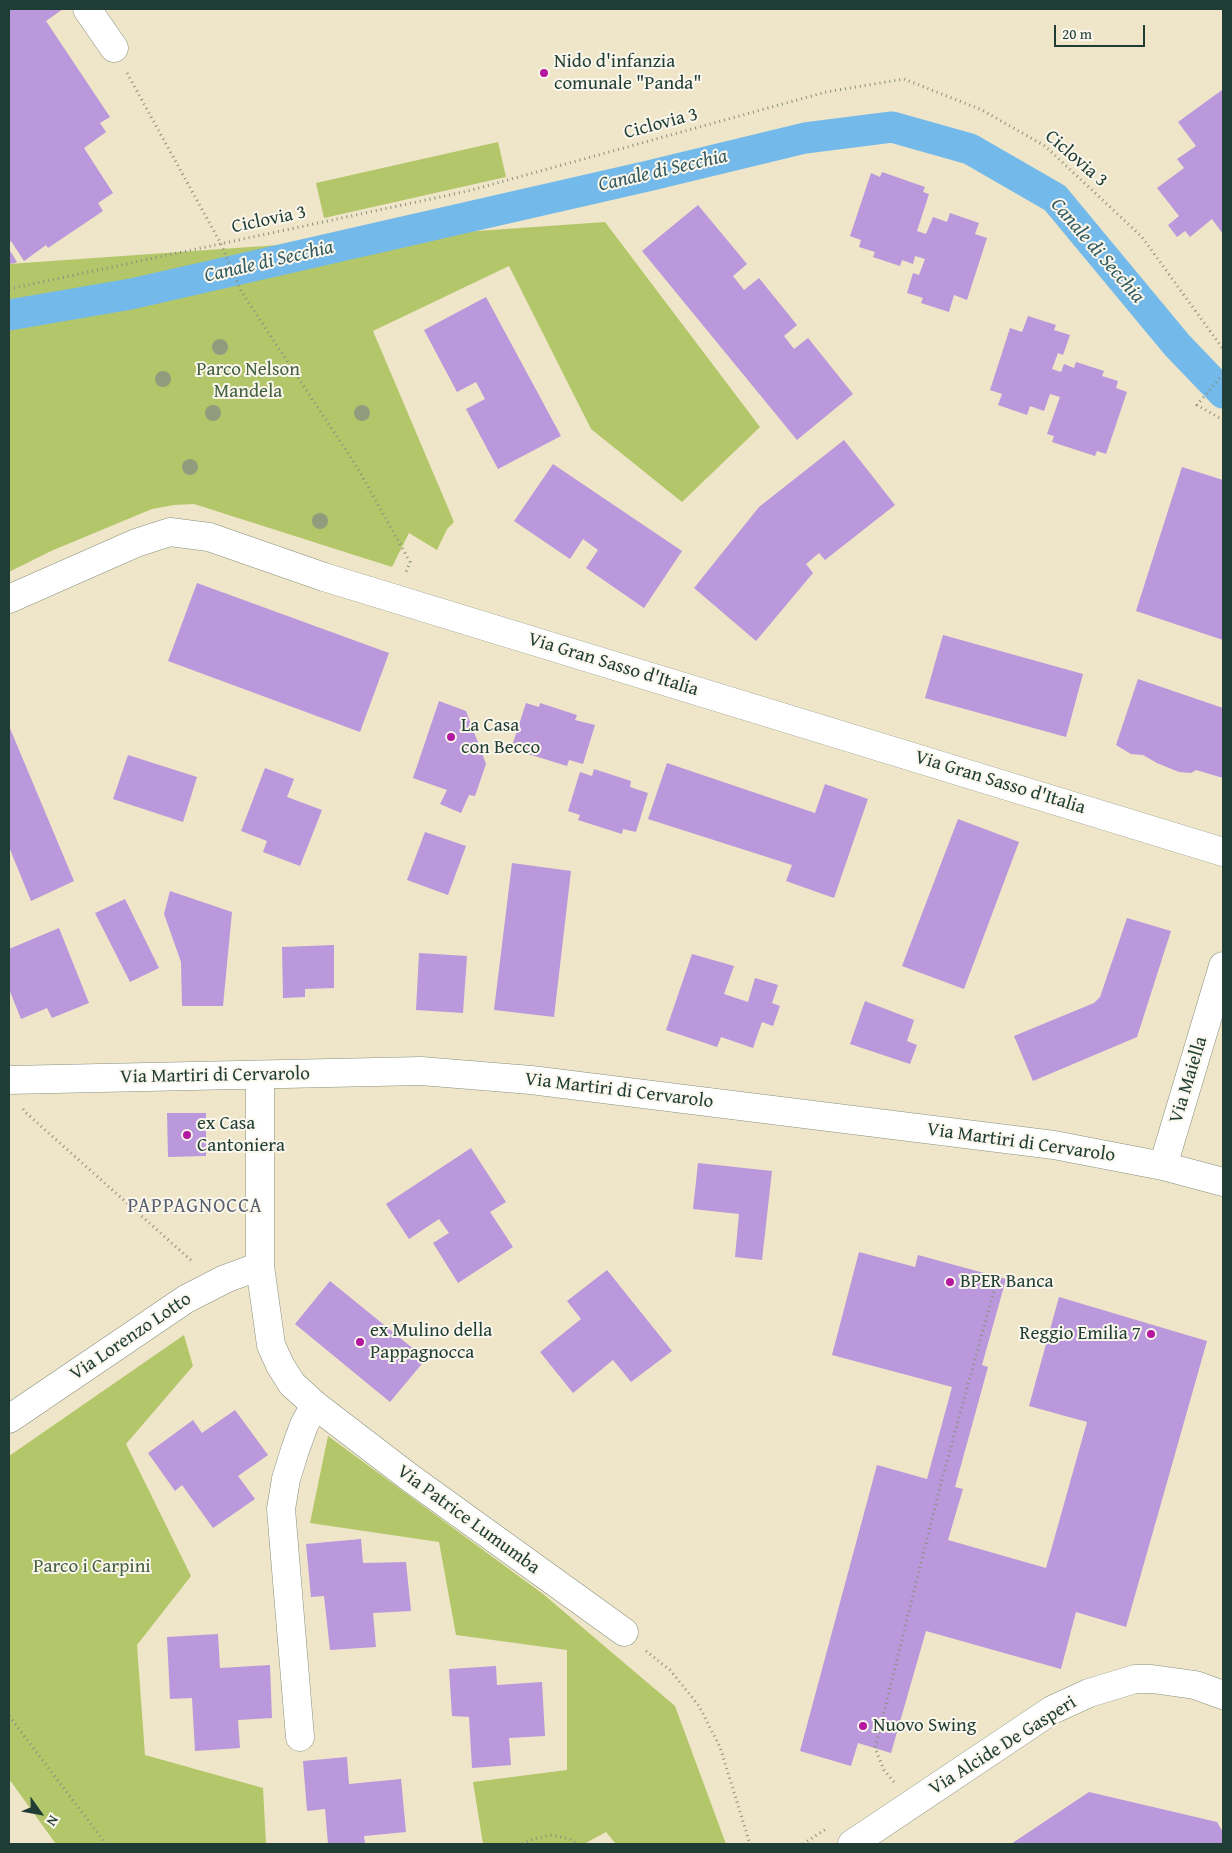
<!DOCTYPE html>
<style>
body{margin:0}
#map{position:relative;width:1232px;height:1853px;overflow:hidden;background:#efe5c8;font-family:"Gentium Book Plus",serif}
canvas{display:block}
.frame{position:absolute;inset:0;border:10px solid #1f3d34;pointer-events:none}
.north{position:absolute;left:15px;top:1788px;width:50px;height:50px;-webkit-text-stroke:4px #fbf7ec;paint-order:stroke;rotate:122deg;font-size:14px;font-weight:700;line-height:20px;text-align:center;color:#1f3d34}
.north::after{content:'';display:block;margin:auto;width:18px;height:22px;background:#1f3d34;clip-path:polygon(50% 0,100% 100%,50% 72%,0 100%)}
.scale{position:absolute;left:1054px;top:25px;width:91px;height:22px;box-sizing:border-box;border:2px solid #1f3d34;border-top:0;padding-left:6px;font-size:15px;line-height:18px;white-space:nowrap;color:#1f3d34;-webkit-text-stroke:4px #fbf7ec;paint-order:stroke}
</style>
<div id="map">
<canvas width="1232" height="1853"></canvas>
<div class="frame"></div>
<div class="north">N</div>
<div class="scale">20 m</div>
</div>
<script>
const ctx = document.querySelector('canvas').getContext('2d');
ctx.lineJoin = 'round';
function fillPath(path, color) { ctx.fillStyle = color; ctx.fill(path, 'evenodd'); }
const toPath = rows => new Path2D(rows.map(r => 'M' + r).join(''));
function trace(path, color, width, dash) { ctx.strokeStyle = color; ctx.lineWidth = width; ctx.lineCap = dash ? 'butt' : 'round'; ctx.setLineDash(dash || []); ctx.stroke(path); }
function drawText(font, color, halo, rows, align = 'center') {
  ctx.font = font + ' "Gentium Book Plus",serif'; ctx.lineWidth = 4; ctx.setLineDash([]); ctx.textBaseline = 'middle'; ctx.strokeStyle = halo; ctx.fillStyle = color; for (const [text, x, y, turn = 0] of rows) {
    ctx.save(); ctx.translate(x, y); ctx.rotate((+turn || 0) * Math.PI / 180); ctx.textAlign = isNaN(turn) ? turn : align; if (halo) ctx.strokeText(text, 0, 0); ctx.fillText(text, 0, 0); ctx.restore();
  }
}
const green = toPath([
 [498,142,506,177,324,218,316,183],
 [605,222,760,427,682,502,591,429,509,266,373,331,454,522,447,529,437,550,409,533,392,567,194,504,174,505,152,509,51,551,9,572,9,264],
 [184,1335,193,1366,126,1444,191,1576,137,1645,145,1755,263,1788,266,1844,56,1844,9,1779,9,1456],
 [328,1436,543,1594,675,1706,726,1844,616,1844,606,1832,584,1844,483,1844,473,1782,567,1770,567,1650,456,1635,439,1542,310,1523]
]);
const canal = toPath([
 [9,315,131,294,648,176,805,138,892,127,970,149,1055,198,1177,345,1223,393]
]);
const building = toPath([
 [9,9,63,9,46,21,110,117,100,123,106,132,84,148,113,193,98,203,103,211,48,248,46,245,24,261,11,241,9,243],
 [1222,90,1223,92,1223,234,1212,219,1190,237,1185,231,1177,237,1168,225,1179,216,1157,188,1184,168,1177,159,1196,146,1178,122],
 [882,172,925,187,923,192,929,194,917,231,926,234,933,217,947,222,950,213,979,223,975,234,987,238,967,300,954,295,949,312,921,303,923,298,907,293,913,273,919,275,925,259,915,256,913,264,902,260,900,266,873,257,875,252,859,247,861,240,850,236,871,173,880,177],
 [698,205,747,264,733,276,744,290,759,278,797,325,784,336,794,349,808,338,853,394,797,440,642,251],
 [9,249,17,262,15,263,9,264],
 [486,297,561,436,498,469,466,409,485,399,476,382,457,392,424,330],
 [1028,316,1056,325,1054,330,1070,335,1063,355,1058,353,1052,369,1061,372,1064,364,1074,368,1076,362,1104,371,1102,376,1118,381,1116,388,1127,392,1106,454,1097,451,1095,456,1052,442,1054,436,1047,434,1060,397,1050,394,1044,411,1030,406,1027,415,998,405,1002,394,990,390,1010,328,1022,332],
 [844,440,895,505,825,560,819,553,806,564,813,573,756,641,694,588,759,507],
 [553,464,682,551,644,608,586,568,598,550,583,539,570,559,514,521],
 [1182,467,1223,480,1223,640,1136,611],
 [197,583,389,653,360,732,168,661],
 [943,635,1083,674,1066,737,925,698],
 [1138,679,1223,708,1223,778,1196,770,1191,773,1179,772,1157,763,1143,755,1131,754,1116,745],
 [439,701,466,711,486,764,475,796,469,795,461,813,440,804,447,790,413,778],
 [526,703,539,707,540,703,577,715,575,720,595,725,583,764,569,760,567,766,525,753,526,747,513,743],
 [9,726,74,881,31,901,9,847],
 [128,755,197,777,183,822,113,799],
 [667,763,815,813,825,784,868,799,834,898,786,881,792,865,648,819],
 [265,768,294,779,287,797,322,810,300,866,263,852,267,841,241,831],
 [594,769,631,781,630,787,648,793,636,832,623,829,622,834,578,820,580,815,568,811,580,772,592,776],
 [958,819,1019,842,964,989,902,966],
 [425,832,466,846,448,895,407,880],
 [512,863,571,871,554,1017,494,1010],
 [170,891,232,912,223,1006,182,1006,181,962,164,914],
 [125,899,159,968,130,982,95,913],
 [1127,918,1171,931,1137,1037,1033,1081,1014,1036,1094,1003,1100,997],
 [59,928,89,1003,52,1018,47,1008,21,1019,9,989,9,949],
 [334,945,334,988,305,989,305,997,283,998,282,947],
 [419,953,467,956,463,1013,416,1010],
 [692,954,734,966,724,994,748,1002,755,978,778,985,772,1003,780,1006,773,1026,762,1022,753,1048,721,1037,717,1047,666,1030],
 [865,1001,914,1020,907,1041,917,1045,910,1064,850,1044],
 [167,1113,206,1113,206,1156,168,1157],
 [471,1148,506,1202,490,1212,513,1247,458,1283,433,1243,449,1233,439,1219,409,1239,386,1204],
 [698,1163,772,1171,762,1260,735,1257,739,1214,693,1209],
 [859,1252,915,1267,918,1255,1006,1279,982,1365,988,1367,955,1487,963,1489,948,1540,1046,1568,1087,1422,1029,1406,1059,1297,1207,1341,1126,1627,1076,1612,1061,1669,926,1631,891,1753,858,1743,851,1766,800,1751,877,1465,927,1479,952,1387,832,1355],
 [607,1270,672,1351,631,1382,613,1360,573,1393,540,1352,581,1319,567,1301],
 [330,1281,426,1359,390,1402,295,1324],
 [235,1410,268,1455,238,1476,255,1499,213,1528,182,1485,175,1491,148,1453,193,1420,202,1433],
 [361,1539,363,1563,406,1562,411,1611,373,1613,376,1647,330,1650,324,1596,311,1597,306,1544],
 [218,1634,220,1668,270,1665,272,1718,238,1720,240,1748,195,1751,192,1698,170,1699,167,1637],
 [496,1666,497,1685,542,1682,545,1736,509,1738,511,1765,472,1768,469,1717,452,1716,449,1669],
 [347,1757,349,1784,401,1779,406,1832,364,1836,365,1844,328,1844,325,1809,307,1811,303,1761],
 [1089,1792,1217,1822,1223,1832,1223,1844,1011,1844]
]);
const path = toPath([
 [127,73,221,244,241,291,357,467,410,562,406,572],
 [9,289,468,191,826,92,904,79,982,110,1045,146,1142,237,1223,349],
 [1223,374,1197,405,1223,420],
 [23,1109,24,1111,193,1262],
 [646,1651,670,1670,699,1706,720,1747,750,1844],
 [9,1716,106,1844],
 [894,1782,884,1770,875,1748,941,1483,998,1276],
 [522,1844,533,1839,552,1835,570,1839,577,1844],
 [803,1844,826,1829]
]);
const minor = toPath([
 [87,9,114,48],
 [9,599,136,543,170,532,209,537,324,577,1223,852],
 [260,1076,260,1266,271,1345,280,1365,292,1384,315,1405,409,1477,624,1632],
 [9,1080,421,1071,531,1080,1054,1145,1163,1166,1223,1182],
 [1163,1166,1223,966],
 [9,1419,186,1299,225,1279,260,1266],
 [300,1737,281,1509,286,1479,295,1450,304,1425,315,1405],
 [852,1844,1052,1710,1089,1693,1135,1679,1152,1679,1195,1685,1223,1695]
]);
const trees = [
 [220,347],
 [163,379],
 [213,413],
 [362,413],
 [190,467],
 [320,521]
];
const markers = [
 [544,73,5,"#b5179e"],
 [451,737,5,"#b5179e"],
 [187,1135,5,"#b5179e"],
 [950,1282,5,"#b5179e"],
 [1151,1334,5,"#b5179e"],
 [360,1342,5,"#b5179e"],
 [863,1726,5,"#b5179e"]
];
const poiNames = [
 ["Nido d'infanzia",554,62],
 ["comunale \"Panda\"",554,84],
 ["La Casa",461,726],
 ["con Becco",461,748],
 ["ex Casa",197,1124],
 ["Cantoniera",197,1146],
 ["BPER Banca",960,1282],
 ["ex Mulino della",370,1331],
 ["Pappagnocca",370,1353],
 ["Reggio Emilia 7",1141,1334,"right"],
 ["Nuovo Swing",873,1726]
];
const streetNames = [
 ["Ciclovia 3",661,124,-15],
 ["Ciclovia 3",1076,159,41],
 ["Ciclovia 3",269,220,-12],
 ["Via Gran Sasso d'Italia",613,665,17],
 ["Via Gran Sasso d'Italia",1000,783,17],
 ["Via Martiri di Cervarolo",215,1076,-1],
 ["Via Maiella",1189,1080,-73],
 ["Via Martiri di Cervarolo",619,1091,7],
 ["Via Martiri di Cervarolo",1021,1143,8],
 ["Via Lorenzo Lotto",131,1337,-34],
 ["Via Patrice Lumumba",468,1520,36],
 ["Via Alcide De Gasperi",1003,1746,-32]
];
const parkNames = [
 ["Parco Nelson",248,370],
 ["Mandela",248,392],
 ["Parco i Carpini",92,1567]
];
const waterNames = [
 ["Canale di Secchia",663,171,-13],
 ["Canale di Secchia",1097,251,49],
 ["Canale di Secchia",269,262,-13]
];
const neighbourhoodNames = [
 ["PAPPAGNOCCA",195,1207]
];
fillPath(green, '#b3c76a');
trace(canal, '#73baeb', 31);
fillPath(building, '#ba98db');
trace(minor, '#87917e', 29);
trace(path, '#87917e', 3, [1, 4]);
trace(minor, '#fff', 28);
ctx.fillStyle = '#919c7e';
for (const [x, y] of trees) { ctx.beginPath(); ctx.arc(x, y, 8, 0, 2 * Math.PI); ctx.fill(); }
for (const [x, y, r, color] of markers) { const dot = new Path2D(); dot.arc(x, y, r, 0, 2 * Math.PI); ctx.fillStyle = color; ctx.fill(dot); trace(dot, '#fbf7ec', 2); }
drawText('19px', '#1f3d34', '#fbf7ec', poiNames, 'left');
drawText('19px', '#1f3d34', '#fbf7ec', streetNames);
drawText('19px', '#446042', '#fbf7ec', parkNames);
drawText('italic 20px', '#345c62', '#fbf7ec', waterNames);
ctx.letterSpacing = '1px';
drawText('20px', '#555d6e', '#fbf7ec', neighbourhoodNames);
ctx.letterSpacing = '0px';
</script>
